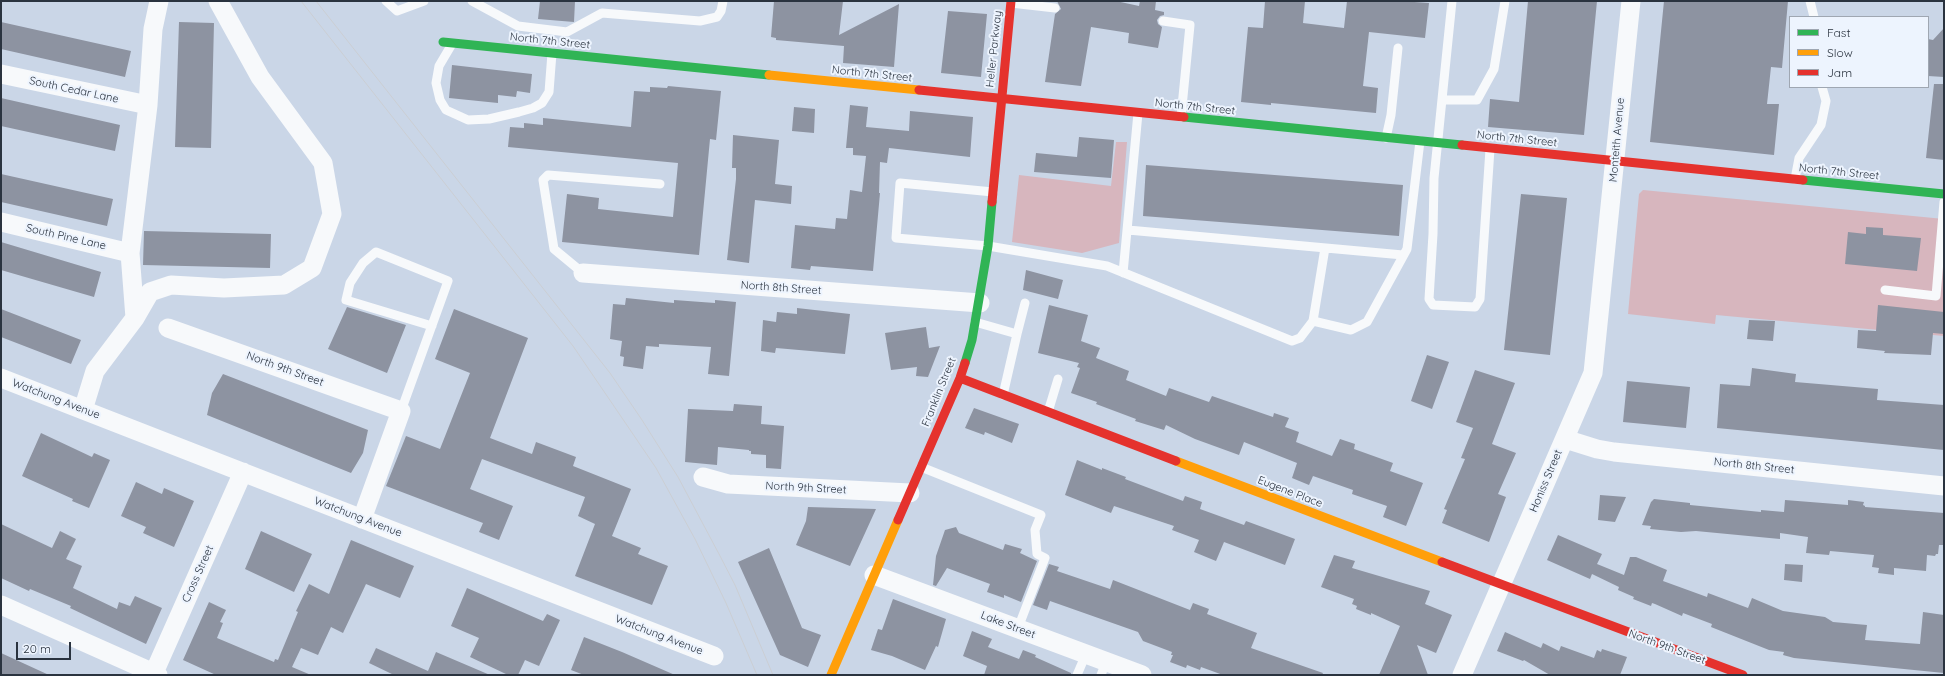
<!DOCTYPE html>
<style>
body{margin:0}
#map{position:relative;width:1945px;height:676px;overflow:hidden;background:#cad6e7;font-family:Quicksand,sans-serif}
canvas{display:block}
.frame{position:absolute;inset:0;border:2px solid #2a333f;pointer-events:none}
.legend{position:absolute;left:1789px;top:16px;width:140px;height:72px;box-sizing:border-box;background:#edf4fe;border:1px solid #9fa7b2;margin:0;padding:5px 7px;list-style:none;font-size:12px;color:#2a333f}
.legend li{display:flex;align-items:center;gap:8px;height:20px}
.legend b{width:20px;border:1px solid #9fa7b2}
.scale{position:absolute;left:16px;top:642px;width:55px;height:18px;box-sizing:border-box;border:2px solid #2a333f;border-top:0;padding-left:5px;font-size:12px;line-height:14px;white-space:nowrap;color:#2a333f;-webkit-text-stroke:3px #edf4fe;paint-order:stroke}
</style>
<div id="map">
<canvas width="1945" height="676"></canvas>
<div class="frame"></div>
<ul class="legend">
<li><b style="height:5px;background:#30b455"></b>Fast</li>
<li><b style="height:5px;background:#ff9f0a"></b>Slow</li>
<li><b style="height:5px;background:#e5322d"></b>Jam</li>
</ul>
<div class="scale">20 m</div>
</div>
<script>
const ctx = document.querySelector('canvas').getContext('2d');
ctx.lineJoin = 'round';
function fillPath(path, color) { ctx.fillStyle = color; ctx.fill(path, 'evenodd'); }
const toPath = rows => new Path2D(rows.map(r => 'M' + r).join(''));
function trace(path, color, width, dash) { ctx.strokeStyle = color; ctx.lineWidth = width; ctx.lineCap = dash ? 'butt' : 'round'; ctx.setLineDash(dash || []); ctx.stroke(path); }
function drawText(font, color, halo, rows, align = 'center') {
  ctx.font = font + ' Quicksand,sans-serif'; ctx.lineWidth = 4; ctx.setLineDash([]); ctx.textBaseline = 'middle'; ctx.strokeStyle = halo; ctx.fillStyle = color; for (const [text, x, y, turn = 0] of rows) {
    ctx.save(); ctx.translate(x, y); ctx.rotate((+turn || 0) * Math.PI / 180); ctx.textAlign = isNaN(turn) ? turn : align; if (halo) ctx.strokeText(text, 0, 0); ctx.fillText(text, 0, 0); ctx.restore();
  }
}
const green = toPath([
 [1116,142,1127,142,1119,243,1082,253,1012,242,1019,175,1111,186],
 [1643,190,1944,219,1944,336,1716,315,1715,324,1628,314,1639,194]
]);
const building = toPath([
 [540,1,575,1,574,22,538,19],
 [774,1,843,1,839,35,899,4,894,67,843,63,844,46,776,40,776,38,771,37],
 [1057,1,1116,1,1139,6,1140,1,1156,1,1155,10,1164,12,1164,15,1160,16,1157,20,1158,24,1162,27,1158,48,1128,43,1129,33,1091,27,1081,86,1045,82,1055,14,1061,9],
 [1265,1,1305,1,1303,23,1344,28,1347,1,1400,1,1429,3,1425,38,1369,32,1363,86,1378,88,1376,113,1271,103,1271,105,1241,102,1248,27,1263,28],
 [1528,1,1597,1,1584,135,1488,127,1490,99,1519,102],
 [1664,1,1788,1,1782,68,1771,67,1767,104,1779,104,1774,155,1650,142],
 [948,11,987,14,981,77,941,73],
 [1,22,131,51,125,77,1,49],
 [179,22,214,23,211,148,175,147],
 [1944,28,1944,77,1928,76,1928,39,1933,40],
 [452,65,532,74,530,93,517,91,516,97,498,95,498,103,449,98],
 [1934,84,1944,84,1944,160,1926,158],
 [668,86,721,91,716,140,710,139,699,255,562,242,567,194,599,198,598,209,673,217,678,163,508,147,510,127,524,128,524,123,543,125,543,118,631,127,634,91,650,92,650,87,667,88],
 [1,98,120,125,115,151,1,126],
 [850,105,868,107,866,127,909,131,910,111,973,117,970,157,889,148,887,163,880,162,879,193,880,193,873,271,811,266,810,270,791,268,795,225,835,229,836,218,847,219,850,190,862,192,866,156,853,155,853,148,846,148],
 [794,107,815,109,814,133,792,131],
 [733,135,779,140,775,184,792,186,791,204,755,200,749,263,727,260,736,179,736,168,732,168],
 [1079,137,1114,140,1111,178,1034,172,1036,153,1077,157],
 [1146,165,1403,185,1399,236,1143,216],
 [1,174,113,199,107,226,1,202],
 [1521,194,1567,198,1550,355,1504,350],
 [1866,227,1883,228,1883,235,1921,238,1917,271,1845,264,1848,232,1866,234],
 [144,231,271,234,270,268,143,265],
 [1,242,101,272,94,297,1,270],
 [1026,270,1063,280,1058,299,1023,290],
 [626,298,674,303,674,300,715,303,715,300,736,302,729,376,708,374,711,347,659,344,659,347,646,346,643,369,623,366,624,357,620,356,622,341,610,339,613,304,625,305],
 [1049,305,1088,315,1081,341,1100,348,1096,358,1129,371,1126,380,1166,396,1169,388,1209,402,1212,396,1273,417,1274,413,1289,418,1285,427,1299,432,1296,442,1332,456,1340,439,1355,444,1354,449,1393,463,1390,471,1423,483,1406,526,1383,517,1387,506,1352,494,1353,490,1313,476,1309,485,1292,478,1297,463,1244,442,1239,455,1195,439,1166,425,1164,430,1135,421,1136,419,1096,404,1097,402,1071,393,1080,368,1077,367,1079,363,1038,353],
 [1878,305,1944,312,1944,334,1933,333,1931,355,1884,353,1885,351,1857,348,1858,330,1876,331],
 [347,307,406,325,387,373,328,349],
 [797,308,850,314,845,354,776,348,775,353,761,351,763,320,776,322,777,312,797,314],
 [1,309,81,340,71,364,1,337],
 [454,309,528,338,490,438,532,454,536,442,576,457,573,466,631,489,612,536,641,548,638,554,668,566,652,605,575,576,595,524,578,516,585,497,482,459,470,489,513,506,499,540,479,532,483,523,386,486,406,436,440,449,470,373,435,359],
 [1749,320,1775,321,1773,341,1747,339],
 [926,327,929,348,940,346,928,377,916,376,917,367,891,370,885,333],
 [1427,355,1449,362,1432,409,1411,401],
 [1752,368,1796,374,1795,382,1878,389,1877,400,1944,405,1944,450,1717,428,1720,384,1750,386],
 [1475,370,1515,383,1492,444,1516,453,1498,494,1506,497,1489,542,1442,523,1447,510,1444,509,1465,459,1461,458,1473,428,1456,422],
 [223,374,368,430,363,453,351,473,207,415,212,393],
 [1627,381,1690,387,1686,428,1623,422],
 [734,404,762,406,761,424,784,426,781,469,766,468,766,455,751,454,751,451,749,451,749,450,718,447,717,465,685,462,688,409,733,411],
 [974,408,1019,424,1012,443,985,432,984,435,965,428],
 [41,433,92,457,94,453,110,460,89,508,72,501,73,499,22,476],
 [1077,460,1102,470,1102,468,1126,477,1125,479,1183,501,1185,496,1202,502,1200,509,1244,525,1246,521,1295,539,1285,565,1224,542,1216,561,1194,552,1199,540,1172,530,1174,526,1114,506,1111,513,1065,495],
 [136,482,162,494,164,488,194,501,174,547,143,533,146,527,121,516],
 [1600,495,1626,497,1615,522,1598,520],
 [1654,499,1690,503,1690,505,1761,512,1761,510,1784,512,1785,500,1848,505,1848,500,1864,502,1863,505,1865,506,1865,507,1944,513,1944,545,1939,545,1938,554,1936,554,1935,556,1927,555,1926,571,1894,568,1894,575,1878,573,1879,568,1872,567,1874,555,1830,551,1829,555,1806,553,1808,537,1780,533,1780,539,1696,531,1681,532,1650,529,1651,526,1642,525,1651,502],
 [808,507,876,509,850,566,796,545,806,521],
 [1,524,52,548,60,531,76,539,66,559,82,566,73,588,117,609,119,602,130,606,135,596,162,608,146,644,70,608,71,606,30,589,29,591,1,578],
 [956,527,959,533,1003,550,1005,544,1022,549,1020,553,1037,561,1021,602,1004,595,1004,598,987,592,990,584,947,568,936,586,933,585,936,556,945,530],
 [261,531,312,554,294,592,245,569],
 [1558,535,1602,554,1597,564,1624,575,1630,557,1636,557,1667,570,1663,581,1707,597,1708,593,1748,608,1752,598,1783,611,1825,617,1833,622,1867,625,1865,640,1920,644,1923,612,1944,615,1944,673,1794,658,1783,655,1784,652,1769,650,1711,627,1712,624,1683,613,1682,616,1655,604,1652,603,1651,606,1633,599,1634,597,1618,590,1619,587,1592,574,1590,579,1547,560],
 [351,540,414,566,400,598,366,584,343,633,331,627,318,655,301,648,292,667,311,675,216,675,183,660,209,602,226,610,220,622,223,623,217,638,274,662,275,659,278,660,298,612,296,611,309,584,329,594],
 [769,548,802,628,821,635,808,667,780,655,738,562],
 [1334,555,1355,561,1352,568,1430,591,1425,604,1452,615,1436,653,1417,645,1428,675,1379,675,1400,626,1371,613,1371,615,1356,609,1357,606,1352,604,1354,599,1321,587],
 [1049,564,1059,567,1057,571,1110,589,1113,580,1190,610,1193,603,1209,609,1207,614,1257,633,1251,648,1323,673,1322,675,1223,675,1201,667,1200,670,1187,665,1186,668,1170,662,1173,655,1171,655,1172,652,1143,641,1138,632,1050,601,1047,610,1033,605],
 [1785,564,1803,565,1802,582,1784,580],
 [467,588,543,621,547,614,560,620,539,666,525,660,518,675,508,675,470,657,479,638,451,626],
 [893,599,946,619,938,647,936,646,925,670,892,656,871,650,878,629,882,630],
 [972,631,992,639,988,647,1019,659,1023,650,1036,655,1035,657,1071,673,1071,675,984,675,987,666,963,656],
 [1505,632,1541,648,1543,643,1559,651,1561,646,1594,658,1597,650,1601,652,1602,649,1627,657,1620,675,1550,675,1524,660,1523,661,1497,651],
 [584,637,622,652,675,675,584,675,571,670],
 [376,648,428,671,436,652,490,675,394,675,369,663],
 [1,653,49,675,1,675]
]);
const lane = toPath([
 [386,1,397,11,424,1],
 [472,1,518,26,567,32,602,13,700,21,717,17,721,11,723,1],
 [1452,1,1434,178,1433,234,1429,299,1433,305,1475,307,1480,299,1490,149],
 [1810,1,1814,17],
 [1011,3,1055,8],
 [1163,21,1190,25,1181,117],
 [452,44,439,66,436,83,440,100,446,110,468,120,489,119,519,112,533,108,542,103,549,92,552,53],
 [1442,100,1477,100,1494,69,1505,1],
 [1386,138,1391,115,1398,48],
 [1795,179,1799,158,1821,125,1826,101,1822,87],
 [993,192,900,183,896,238,988,246,1107,266,1292,341,1300,338,1313,321,1351,330,1367,322,1407,249,1420,141],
 [1128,230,1403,255],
 [583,273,554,249,543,180,548,175,660,184],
 [1123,273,1138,113],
 [1885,290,1936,296,1944,202],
 [1313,321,1325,248],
 [975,322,1017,334,1003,395],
 [1017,334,1025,303],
 [401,411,448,281,376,252,363,263,350,283,346,300,432,326],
 [1048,412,1058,379],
 [921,467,1041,515,1035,530,1037,554,1045,558,1018,628],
 [1077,675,1086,654],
 [1101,675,1106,662]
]);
const street = toPath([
 [1,74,148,105],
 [1,222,130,253],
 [583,273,980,303],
 [135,318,130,253,148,105,153,29,159,1],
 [168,328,401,411,362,519],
 [1,378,714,656],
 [83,410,95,371,135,318,150,292,171,285,224,288,284,285,312,268,332,214,323,163,260,77,218,1],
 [1565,439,1597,449,1614,452,1944,486],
 [703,477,728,484,910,493],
 [874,575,1142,675],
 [1,605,158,675],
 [153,675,243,472],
 [1462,675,1593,373,1631,1]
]);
const fast = toPath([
 [443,42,769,75],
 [1184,117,1462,145],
 [1803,180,1944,194],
 [965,363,972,340,988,246,992,202]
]);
const slow = toPath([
 [769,75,919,90],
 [1176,461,1442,562],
 [831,675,898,520]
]);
const jam = toPath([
 [919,90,1184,117],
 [1462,145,1803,180],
 [992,202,1011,1],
 [960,378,1176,461],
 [898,520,960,378,965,363],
 [1442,562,1743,675]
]);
const tram = toPath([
 [301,1,573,346,620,415,656,468,695,539,726,603,757,675],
 [316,1,610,373,642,420,678,477,719,554,735,585,773,675]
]);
const streetNames = [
 ["North 7th Street",550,41,6],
 ["Heller Parkway",994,49,-84],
 ["North 7th Street",872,74,6],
 ["South Cedar Lane",74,90,12],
 ["North 7th Street",1195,107,6],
 ["North 7th Street",1517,139,6],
 ["Monteith Avenue",1617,140,-85],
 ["North 7th Street",1839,172,6],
 ["South Pine Lane",66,237,13],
 ["North 8th Street",781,288,4],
 ["North 9th Street",285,369,20],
 ["Franklin Street",939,392,-68],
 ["Watchung Avenue",56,399,21],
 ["North 8th Street",1754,466,6],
 ["Honiss Street",1546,481,-67],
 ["North 9th Street",806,488,3],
 ["Eugene Place",1290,492,21],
 ["Watchung Avenue",358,517,21],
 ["Cross Street",198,574,-66],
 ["Lake Street",1008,625,21],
 ["Watchung Avenue",659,635,21],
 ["North 9th Street",1667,647,20]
];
fillPath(green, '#d7b6be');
fillPath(building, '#8d93a1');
trace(lane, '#f7f9fb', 9);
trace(street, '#f7f9fb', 19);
trace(fast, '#30b455', 9);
trace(slow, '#ff9f0a', 9);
trace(jam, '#e5322d', 9);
trace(tram, '#cbced3', 1);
drawText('11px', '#2a333f', '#edf4fe', streetNames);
</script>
